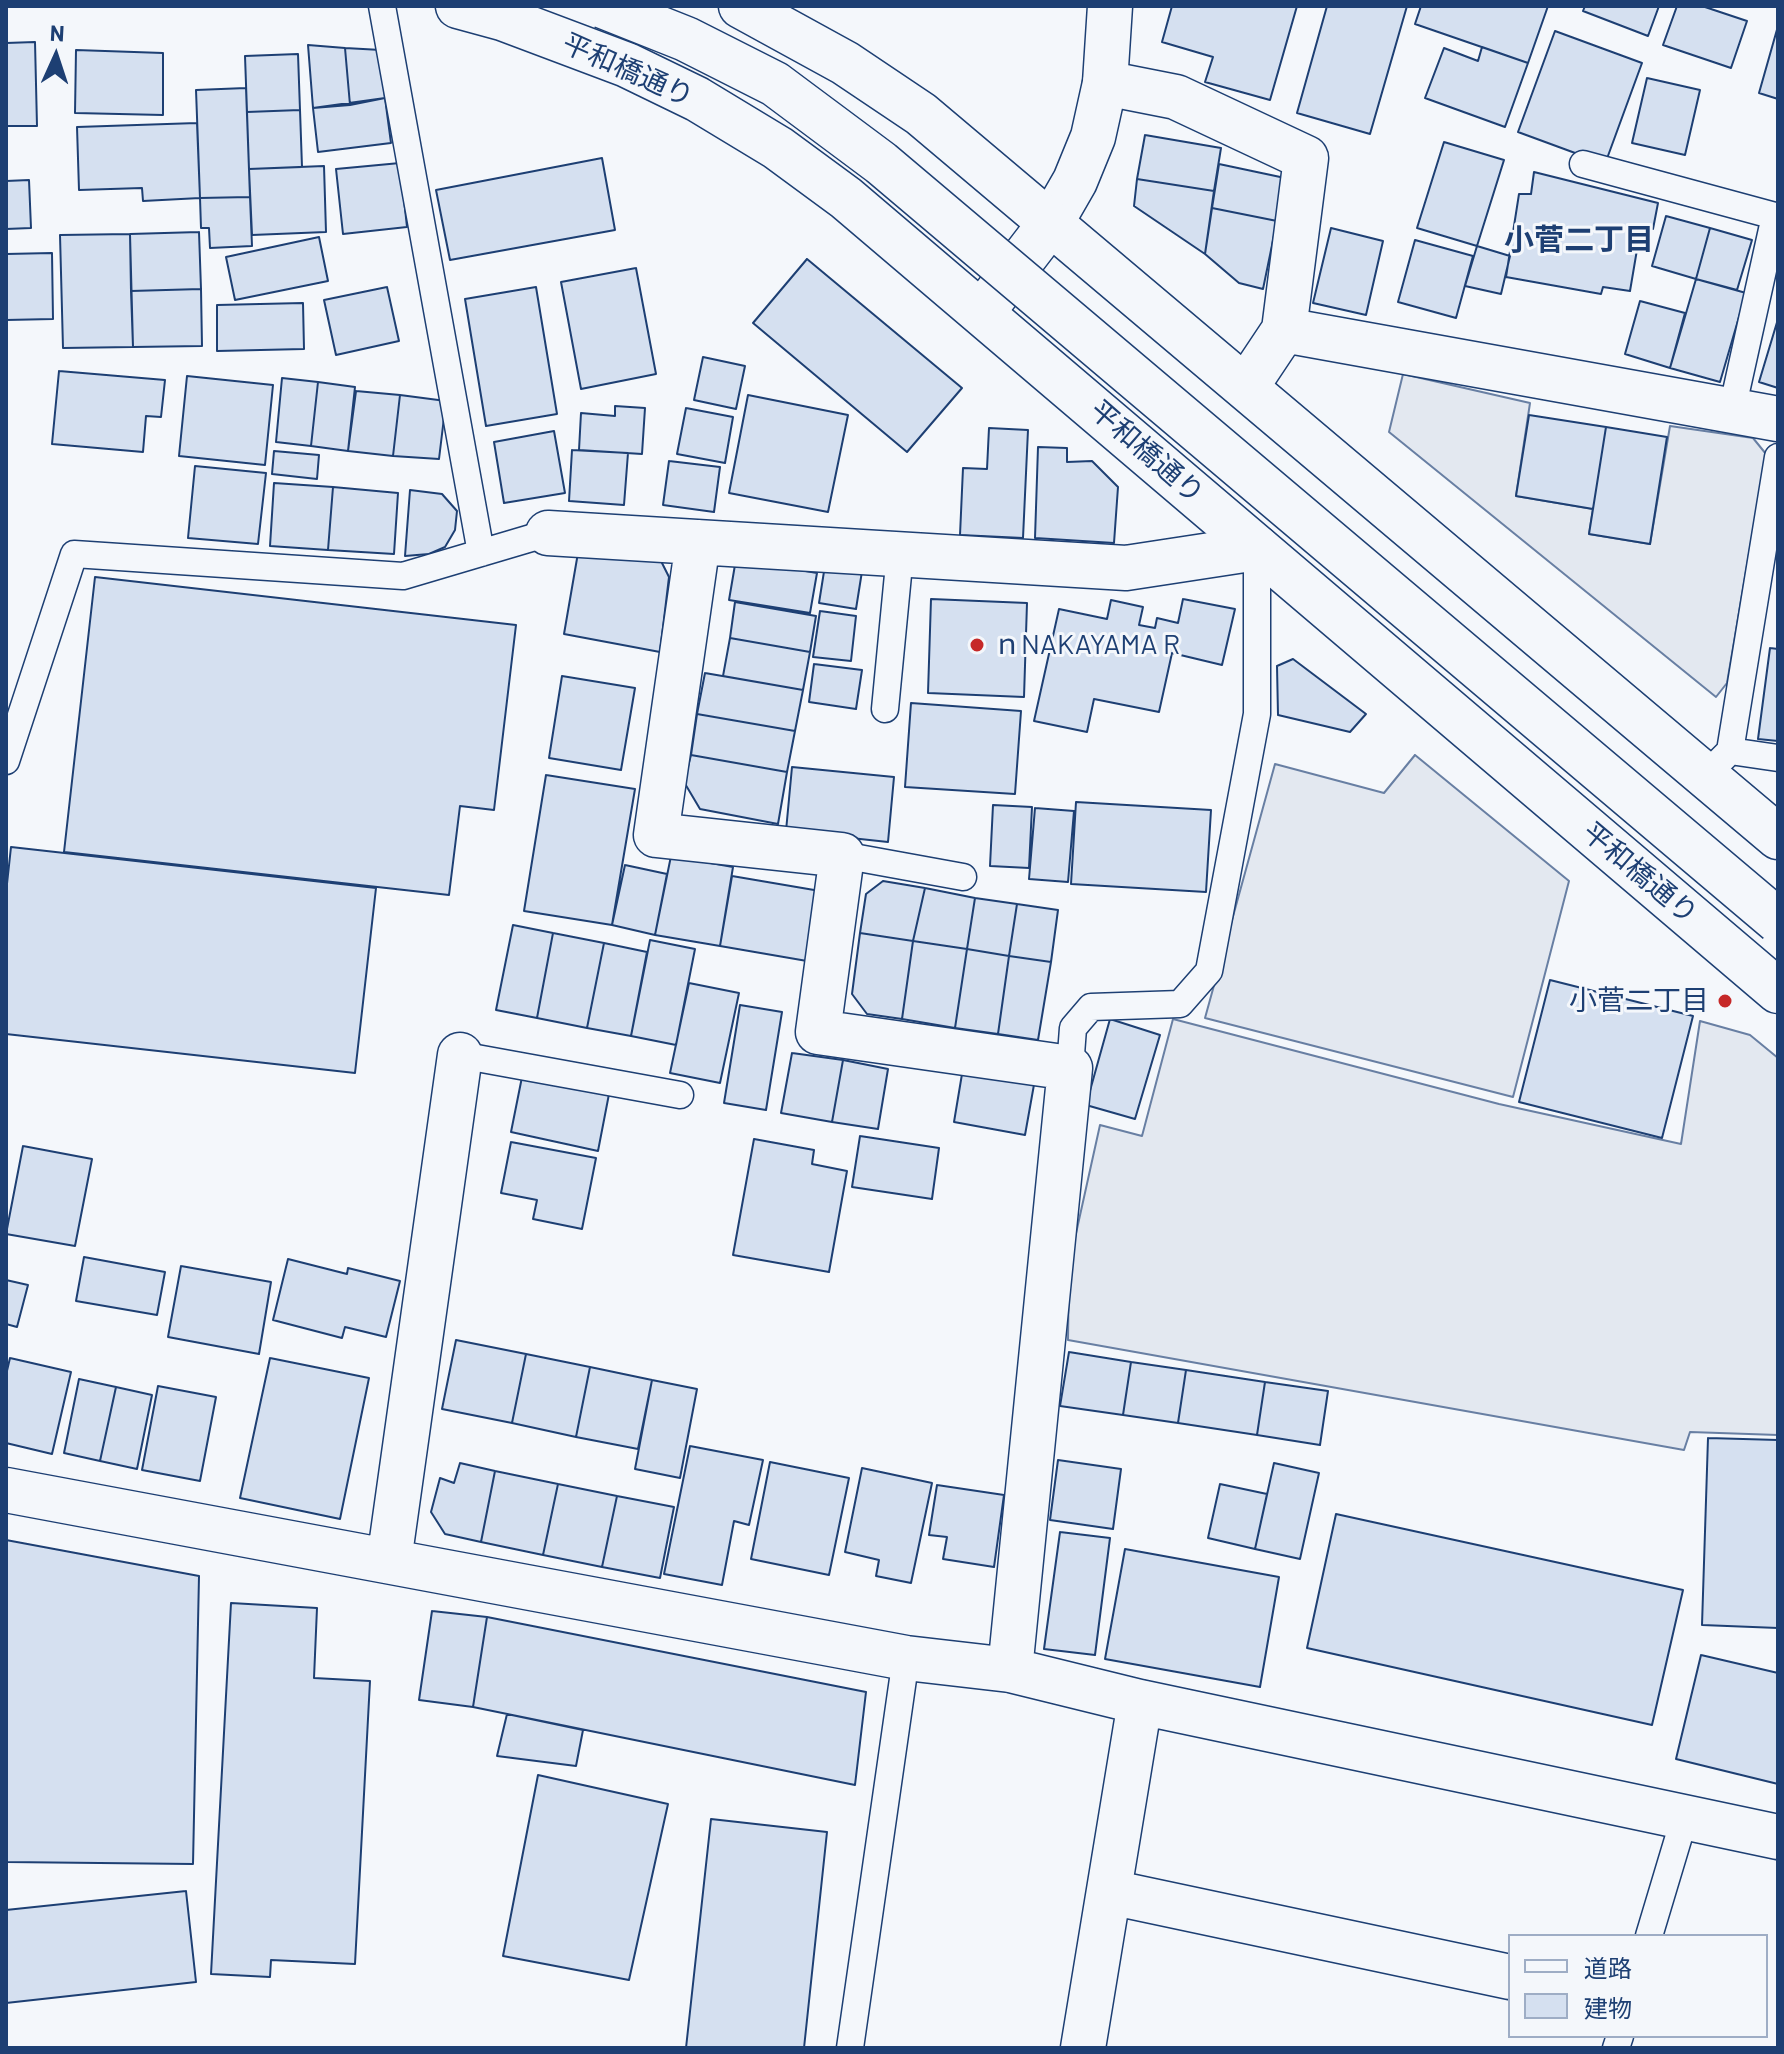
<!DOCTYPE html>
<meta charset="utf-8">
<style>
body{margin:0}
#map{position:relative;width:1784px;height:2054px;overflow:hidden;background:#f4f7fb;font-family:Barlow,"Noto Sans JP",sans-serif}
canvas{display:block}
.frame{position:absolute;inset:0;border:8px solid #1d3f73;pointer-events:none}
.legend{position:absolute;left:1508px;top:1934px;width:260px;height:104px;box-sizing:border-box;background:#f4f7fb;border:2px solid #9eadc5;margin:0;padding:10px 14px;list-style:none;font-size:24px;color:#1d3f73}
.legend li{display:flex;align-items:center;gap:16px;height:40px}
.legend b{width:40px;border:2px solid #9eadc5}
.north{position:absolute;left:16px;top:16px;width:80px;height:80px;-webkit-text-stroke:6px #f4f7fb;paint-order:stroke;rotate:3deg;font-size:22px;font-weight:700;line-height:32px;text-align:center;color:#1d3f73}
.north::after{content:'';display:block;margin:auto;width:28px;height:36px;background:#1d3f73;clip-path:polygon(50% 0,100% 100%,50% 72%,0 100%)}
</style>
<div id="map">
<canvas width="1784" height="2054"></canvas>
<div class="frame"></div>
<ul class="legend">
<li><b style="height:10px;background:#f4f7fb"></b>道路</li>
<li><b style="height:22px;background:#d5e0f0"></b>建物</li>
</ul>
<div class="north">N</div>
</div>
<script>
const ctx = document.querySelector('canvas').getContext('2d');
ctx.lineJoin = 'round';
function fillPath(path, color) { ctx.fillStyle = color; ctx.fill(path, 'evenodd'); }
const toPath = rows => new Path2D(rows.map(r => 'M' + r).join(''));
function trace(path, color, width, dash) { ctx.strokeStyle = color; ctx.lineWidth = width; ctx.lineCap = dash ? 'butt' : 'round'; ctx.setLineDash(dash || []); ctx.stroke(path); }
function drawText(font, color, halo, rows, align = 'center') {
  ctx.font = font + ' Barlow,"Noto Sans JP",sans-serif'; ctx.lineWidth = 6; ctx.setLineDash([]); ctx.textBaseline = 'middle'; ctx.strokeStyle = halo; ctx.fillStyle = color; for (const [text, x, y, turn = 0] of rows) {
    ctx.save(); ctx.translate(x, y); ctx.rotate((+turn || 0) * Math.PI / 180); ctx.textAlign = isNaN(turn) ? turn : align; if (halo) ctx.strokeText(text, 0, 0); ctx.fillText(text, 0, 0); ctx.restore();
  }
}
const parking = toPath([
 [1403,374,1530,403,1516,496,1593,509,1589,534,1650,544,1670,426,1753,438,1766,454,1727,683,1716,697,1389,432,1403,374],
 [1415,755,1569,881,1513,1097,1205,1018,1275,764,1384,793,1415,755],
 [1173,1019,1499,1104,1681,1144,1700,1021,1750,1035,1778,1058,1778,1435,1690,1432,1684,1450,1068,1340,1069,1265,1100,1125,1142,1136,1173,1019]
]);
const building = toPath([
 [1172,6,1297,6,1270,100,1205,82,1213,57,1162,42,1172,6],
 [1327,6,1407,6,1370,134,1297,113,1327,6],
 [1421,6,1548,6,1528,63,1415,24,1421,6],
 [1585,6,1659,6,1648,36,1583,11,1585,6],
 [1677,6,1702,6,1747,21,1731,68,1663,45,1677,6],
 [1778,26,1778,99,1759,93,1778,26],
 [1555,31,1642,63,1605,164,1518,132,1555,31],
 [35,42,37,126,6,126,6,43,35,42],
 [308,45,345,48,350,105,313,108,308,45],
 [1482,47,1528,63,1505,127,1425,98,1444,48,1478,61,1482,47],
 [345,48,381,50,385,98,350,105,345,48],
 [76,50,163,53,163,115,75,113,76,50],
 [298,54,300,110,247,112,245,56,298,54],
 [1647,78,1700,90,1685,155,1632,143,1647,78],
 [246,88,250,197,200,198,196,90,246,88],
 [385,98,391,143,318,152,313,108,385,98],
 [300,110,302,167,249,169,247,112,300,110],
 [197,123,200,198,143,201,142,188,79,190,77,127,197,123],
 [1145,135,1221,148,1214,191,1137,179,1145,135],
 [1444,142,1504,160,1477,246,1417,228,1444,142],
 [602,158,615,230,450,260,436,190,602,158],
 [400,163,407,227,343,234,336,169,400,163],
 [1219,164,1285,178,1277,221,1212,208,1219,164],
 [324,166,326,232,252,235,249,169,324,166],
 [1534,172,1658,203,1653,229,1641,226,1630,291,1603,287,1601,294,1506,277,1519,194,1531,194,1534,172],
 [1137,179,1214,191,1205,254,1134,206,1137,179],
 [29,180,31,228,6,229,6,181,29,180],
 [250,197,252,246,210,248,209,228,201,228,200,198,250,197],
 [1212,208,1277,221,1263,289,1239,283,1205,254,1212,208],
 [1666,216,1710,228,1696,279,1652,266,1666,216],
 [1331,228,1383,241,1366,315,1313,303,1331,228],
 [1710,228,1752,240,1737,290,1696,279,1710,228],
 [199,232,201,289,131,291,130,234,199,232],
 [130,234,133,347,63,348,60,235,130,234],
 [319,237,328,281,235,300,226,257,319,237],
 [1415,240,1473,256,1456,318,1398,302,1415,240],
 [1477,246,1510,256,1501,294,1465,286,1477,246],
 [52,253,53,319,6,320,6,254,52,253],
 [807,259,962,388,907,452,753,323,807,259],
 [636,268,656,374,581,389,561,282,636,268],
 [1696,279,1746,293,1720,382,1670,368,1696,279],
 [387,287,399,341,336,355,324,300,387,287],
 [536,287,557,414,486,426,465,299,536,287],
 [201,289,202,346,133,347,131,291,201,289],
 [1640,301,1685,313,1670,368,1625,354,1640,301],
 [303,303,304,349,217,351,217,305,303,303],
 [1778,319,1778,388,1759,382,1778,319],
 [703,357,745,366,736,409,694,400,703,357],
 [59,371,165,380,161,417,146,416,143,452,52,444,59,371],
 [187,376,273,385,265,465,179,456,187,376],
 [282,378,318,382,311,446,276,442,282,378],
 [318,382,355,387,348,451,311,446,318,382],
 [356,391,400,395,393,456,348,451,356,391],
 [400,395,446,401,439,459,393,456,400,395],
 [748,395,848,415,828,512,729,493,748,395],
 [615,406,645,408,642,454,579,450,581,413,615,416,615,406],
 [686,408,733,417,725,463,677,454,686,408],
 [1529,415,1606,427,1593,509,1516,496,1529,415],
 [1606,427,1667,437,1650,544,1589,534,1606,427],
 [989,428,1028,430,1023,538,960,535,963,468,987,469,989,428],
 [554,431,565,493,504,503,494,442,554,431],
 [1038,447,1067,448,1067,462,1092,461,1118,487,1114,543,1035,538,1038,447],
 [572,450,628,453,624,505,569,501,572,450],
 [274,451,319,455,317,479,272,474,274,451],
 [669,461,720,467,714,512,663,505,669,461],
 [195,466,266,473,258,544,188,538,195,466],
 [274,483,333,487,328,550,270,546,274,483],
 [333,487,398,493,394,554,328,550,333,487],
 [410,490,442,494,457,511,455,530,445,547,429,554,405,556,410,490],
 [579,547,656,551,669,577,660,652,564,634,579,547],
 [736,559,817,573,810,613,729,600,736,559],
 [826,559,863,565,856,609,819,603,826,559],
 [95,577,516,625,494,810,460,806,449,895,64,852,95,577],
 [931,599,1027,603,1024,697,928,693,931,599],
 [1183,599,1235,609,1222,665,1172,653,1159,712,1094,699,1087,732,1034,721,1059,609,1107,619,1111,600,1143,607,1139,625,1155,628,1157,618,1178,623,1183,599],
 [735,602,816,616,810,652,730,638,735,602],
 [820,611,856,616,851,661,813,657,820,611],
 [730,638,810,652,803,690,723,676,730,638],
 [1770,648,1778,649,1778,741,1758,739,1770,648],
 [1293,659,1366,714,1350,732,1278,715,1277,666,1293,659],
 [814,664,862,670,856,709,809,702,814,664],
 [705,673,803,690,795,731,697,714,705,673],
 [562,676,635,688,621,770,549,758,562,676],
 [911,703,1021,711,1015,794,905,787,911,703],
 [697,714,795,731,787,772,691,755,697,714],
 [691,755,787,772,778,824,700,809,684,782,691,755],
 [792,767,894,777,888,842,786,831,792,767],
 [546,775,635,789,612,925,524,911,546,775],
 [1076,802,1211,810,1206,892,1071,884,1076,802],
 [993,805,1032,807,1029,868,990,866,993,805],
 [1035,808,1074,811,1068,882,1029,879,1035,808],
 [11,847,376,888,355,1073,6,1034,6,893,11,847],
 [671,856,733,867,720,946,655,935,671,856],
 [625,865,667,874,655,935,612,925,625,865],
 [732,876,820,891,807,961,720,946,732,876],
 [883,881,925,888,913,941,860,933,866,894,883,881],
 [925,888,975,898,967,949,913,941,925,888],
 [975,898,1017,904,1009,956,967,949,975,898],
 [1017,904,1058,910,1051,962,1009,956,1017,904],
 [513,925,553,933,537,1018,496,1010,513,925],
 [553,933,604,943,587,1028,537,1018,553,933],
 [860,933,913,941,902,1019,867,1014,852,994,860,933],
 [650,940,695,949,676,1045,631,1036,650,940],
 [913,941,967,949,955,1028,902,1019,913,941],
 [604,943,647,952,631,1036,587,1028,604,943],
 [967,949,1009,956,998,1034,955,1028,967,949],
 [1009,956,1051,962,1038,1040,998,1034,1009,956],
 [1550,980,1693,1016,1662,1138,1519,1102,1550,980],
 [689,983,739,993,720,1083,670,1073,689,983],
 [740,1005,782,1012,766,1110,724,1103,740,1005],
 [1110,1019,1160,1035,1135,1119,1086,1105,1110,1019],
 [792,1053,843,1060,832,1122,781,1113,792,1053],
 [843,1060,888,1069,878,1129,832,1122,843,1060],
 [963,1068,1035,1079,1025,1135,954,1122,963,1068],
 [522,1077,609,1094,598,1151,511,1132,522,1077],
 [860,1136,939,1148,932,1199,852,1187,860,1136],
 [754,1139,814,1150,812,1164,847,1171,829,1272,733,1255,754,1139],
 [511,1142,596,1158,582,1229,533,1219,537,1200,501,1193,511,1142],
 [23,1146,92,1159,75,1246,6,1234,23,1146],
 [84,1257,165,1272,157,1315,76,1301,84,1257],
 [288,1259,347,1274,348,1268,400,1281,386,1337,345,1327,342,1338,273,1320,288,1259],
 [181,1266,271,1282,259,1354,168,1337,181,1266],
 [6,1280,28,1285,17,1327,6,1324,6,1280],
 [456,1340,526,1354,512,1423,442,1409,456,1340],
 [1069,1352,1131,1362,1123,1415,1060,1406,1069,1352],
 [526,1354,590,1367,576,1437,512,1423,526,1354],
 [10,1358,71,1372,52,1454,6,1443,6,1375,10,1358],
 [270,1358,369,1378,340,1519,240,1498,270,1358],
 [1131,1362,1186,1370,1178,1423,1123,1415,1131,1362],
 [590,1367,652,1380,638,1449,576,1437,590,1367],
 [1186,1370,1265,1382,1257,1435,1178,1423,1186,1370],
 [79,1379,116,1387,100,1461,64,1453,79,1379],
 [652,1380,697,1389,680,1478,635,1469,652,1380],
 [1265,1382,1328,1391,1320,1445,1257,1435,1265,1382],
 [158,1386,216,1397,200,1481,142,1470,158,1386],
 [116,1387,152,1395,137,1469,100,1461,116,1387],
 [1708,1438,1778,1440,1778,1628,1702,1625,1708,1438],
 [690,1446,763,1460,749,1525,734,1521,722,1585,664,1574,690,1446],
 [1058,1460,1121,1469,1113,1529,1050,1520,1058,1460],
 [770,1462,849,1478,829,1575,751,1559,770,1462],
 [460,1463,495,1471,481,1542,445,1534,431,1512,440,1478,454,1483,460,1463],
 [1274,1463,1319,1473,1300,1559,1255,1549,1274,1463],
 [862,1468,932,1483,911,1583,876,1576,879,1560,845,1552,862,1468],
 [495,1471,558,1484,543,1555,481,1542,495,1471],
 [558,1484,617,1496,602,1567,543,1555,558,1484],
 [1220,1484,1267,1494,1255,1549,1208,1538,1220,1484],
 [937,1485,1004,1495,994,1567,943,1559,947,1537,929,1535,937,1485],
 [617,1496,674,1507,660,1578,602,1567,617,1496],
 [1336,1514,1683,1590,1652,1725,1307,1648,1336,1514],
 [1060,1532,1110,1538,1095,1655,1044,1649,1060,1532],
 [6,1540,199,1576,193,1864,6,1862,6,1540],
 [1125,1549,1279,1577,1260,1687,1105,1659,1125,1549],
 [231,1603,317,1608,314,1678,370,1681,355,1964,271,1960,270,1977,211,1974,231,1603],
 [432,1611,487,1617,473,1707,419,1700,432,1611],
 [487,1617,866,1692,855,1785,473,1707,487,1617],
 [1701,1655,1778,1673,1778,1784,1676,1759,1701,1655],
 [507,1714,583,1730,576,1766,497,1756,507,1714],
 [538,1775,668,1804,629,1980,503,1956,538,1775],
 [711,1819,827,1832,804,2048,686,2048,711,1819],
 [186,1891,196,1982,6,2003,6,1910,186,1891]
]);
const service = toPath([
 [382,6,481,553],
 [1583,164,1775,216,1732,410],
 [885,709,900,554],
 [1730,751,1778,457],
 [6,761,74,554,403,576,548,533],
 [1719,762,1730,751,1778,758],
 [842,855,963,877],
 [460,1055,680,1095],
 [1070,1068,1073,1028,1091,1007,1180,1004,1209,971,1257,714,1257,548],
 [1649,1936,1685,1816],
 [850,2048,906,1658],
 [1616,2048,1620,2036]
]);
const minor = toPath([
 [1105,83,1176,97,1306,158,1284,330,1246,387],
 [1284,330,1778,419],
 [548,533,1126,568,1257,548],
 [698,542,656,835,842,855,818,1032,1070,1068,1010,1670],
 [6,1490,906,1658,1010,1670,1140,1702,1778,1837],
 [389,1561,460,1055],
 [1110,1892,1510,1977],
 [1083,2048,1140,1702]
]);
const tertiary = toPath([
 [983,311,1052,221,1075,181,1093,137,1105,83,1110,6]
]);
const primary = toPath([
 [458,6,502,18,627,65,697,99,778,148,846,198,1778,991],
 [741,6,845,63,921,114,1778,837]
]);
const motorwayBridge = toPath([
 [603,6,686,39,775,84,881,163,1778,921]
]);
const markers = [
 [977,645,8,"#c62828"],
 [1725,1001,8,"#c62828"]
];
const streetNames = [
 ["平和橋通り",628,70,24],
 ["平和橋通り",1147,452,41],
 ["平和橋通り",1640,873,40]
];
const poiNames = [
 ["ｎNAKAYAMA R",993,645],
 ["小菅二丁目",1709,1001,"right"]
];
const neighbourhoodNames = [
 ["小菅二丁目",1579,240]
];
fillPath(parking, '#e3e8f0');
trace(parking, '#687fa3', 2);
fillPath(building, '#d5e0f0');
trace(building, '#1d3f73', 2);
trace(service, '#1d3f73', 29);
trace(minor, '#1d3f73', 47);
trace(tertiary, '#1d3f73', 47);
trace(primary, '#1d3f73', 47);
trace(service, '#f4f7fb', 26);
trace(minor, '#f4f7fb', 44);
trace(tertiary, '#f4f7fb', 44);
trace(primary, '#f4f7fb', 44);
trace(motorwayBridge, '#1d3f73', 47, []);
trace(motorwayBridge, '#f4f7fb', 44);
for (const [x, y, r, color] of markers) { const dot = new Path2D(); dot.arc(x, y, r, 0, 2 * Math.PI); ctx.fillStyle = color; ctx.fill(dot); trace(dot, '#f4f7fb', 3); }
drawText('28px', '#1d3f73', '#f4f7fb', streetNames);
drawText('28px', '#1d3f73', '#f4f7fb', poiNames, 'left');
drawText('bold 30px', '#1d3f73', '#f4f7fb', neighbourhoodNames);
</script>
